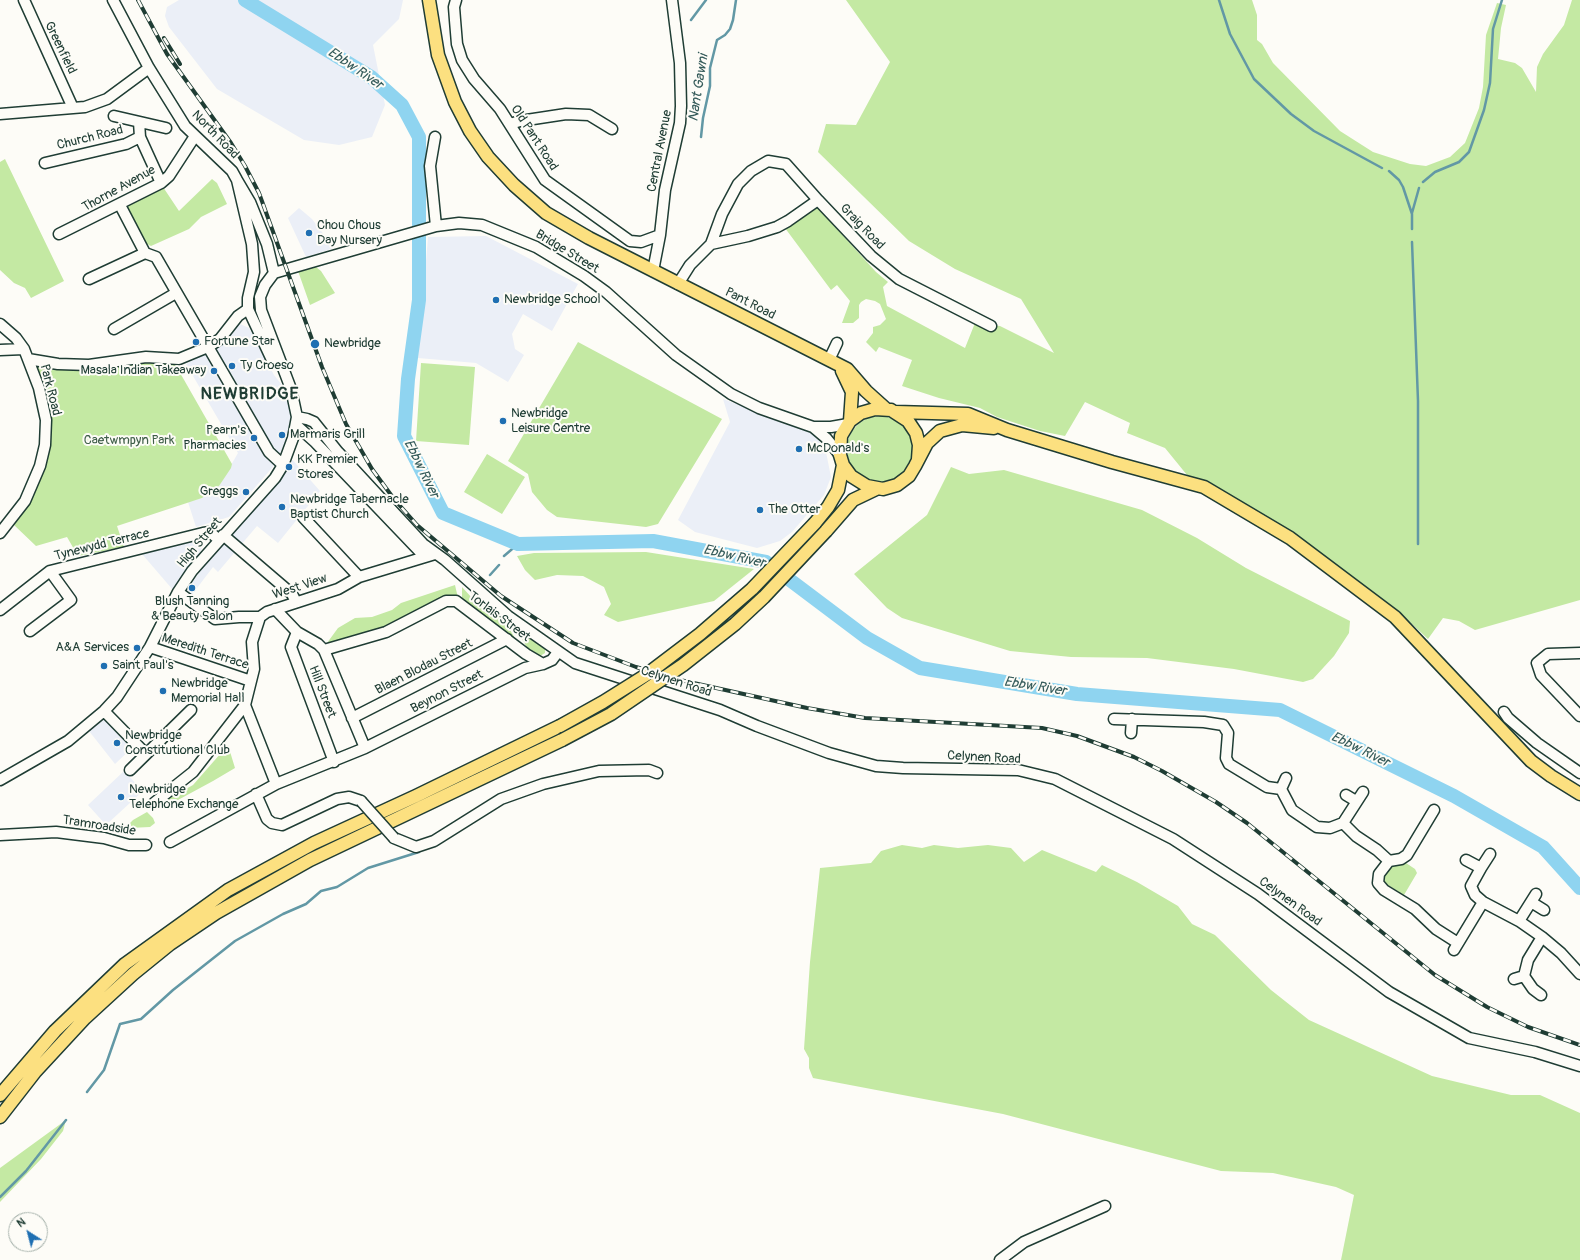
<!DOCTYPE html>
<style>
body{margin:0}
#map{position:relative;width:1580px;height:1260px;overflow:hidden;background:#fdfcf7;font-family:Pangolin,sans-serif}
canvas{display:block}
.north{position:absolute;left:8px;top:1212px;width:40px;height:40px;box-sizing:border-box;background:#fdfcf7;border:1px solid #a4b0a9;border-radius:50%;rotate:324deg;font-size:11px;font-weight:700;line-height:16px;text-align:center;color:#1f3d34}
.north::after{content:'';display:block;margin:auto;width:14px;height:18px;background:#1f6fb2;clip-path:polygon(50% 0,100% 100%,50% 72%,0 100%)}
</style>
<div id="map">
<canvas width="1580" height="1260"></canvas>
<div class="north">N</div>
</div>
<script>
const ctx = document.querySelector('canvas').getContext('2d');
ctx.lineJoin = 'round';
function fillPath(path, color) { ctx.fillStyle = color; ctx.fill(path, 'evenodd'); }
const toPath = rows => new Path2D(rows.map(r => 'M' + r).join(''));
function trace(path, color, width, dash) { ctx.strokeStyle = color; ctx.lineWidth = width; ctx.lineCap = dash ? 'butt' : 'round'; ctx.setLineDash(dash || []); ctx.stroke(path); }
function drawText(font, color, halo, rows, align = 'center') {
  ctx.font = font + ' Pangolin,sans-serif'; ctx.lineWidth = 4; ctx.setLineDash([]); ctx.textBaseline = 'middle'; ctx.strokeStyle = halo; ctx.fillStyle = color; for (const [text, x, y, turn = 0] of rows) {
    ctx.save(); ctx.translate(x, y); ctx.rotate((+turn || 0) * Math.PI / 180); ctx.textAlign = isNaN(turn) ? turn : align; if (halo) ctx.strokeText(text, 0, 0); ctx.fillText(text, 0, 0); ctx.restore();
  }
}
const built = toPath([
 [179,0,403,0,399,19,373,45,385,105,372,137,339,145,304,140,217,89,169,27,165,16,167,7],
 [299,208,312,219,334,248,306,257,288,218],
 [486,236,578,284,552,331,523,314,512,334,515,349,524,355,508,382,476,363,418,358,428,237],
 [240,324,249,328,274,375,286,390,290,400,291,416,288,438,272,468,229,517,196,527,188,502,202,498,219,486,238,453,186,364,208,352,236,325],
 [723,399,808,430,821,443,826,452,831,477,824,495,792,532,780,541,757,548,695,532,678,520,730,422],
 [290,457,320,491,278,543,257,526,218,572,213,567,191,596,185,591],
 [201,536,205,540,203,546,196,559,173,590,142,554],
 [103,720,107,720,133,747,115,764,89,731],
 [124,771,143,791,106,825,88,805]
]);
const green = toPath([
 [846,0,1252,0,1257,15,1257,40,1262,44,1273,63,1340,131,1373,152,1410,164,1426,166,1450,157,1465,143,1479,108,1483,87,1486,35,1497,3,1506,5,1501,28,1498,59,1515,63,1522,68,1536,92,1537,67,1543,54,1564,25,1572,0,1580,0,1580,600,1475,630,1459,621,1443,618,1428,639,1396,609,1343,575,1207,482,1187,475,1165,448,1127,433,1130,423,1085,402,1065,436,1040,431,997,417,980,408,939,398,902,386,912,360,879,347,876,352,866,342,873,333,873,327,880,325,886,319,880,304,875,301,866,299,861,302,859,305,859,318,853,323,842,323,850,301,837,285,831,290,785,228,817,207,876,272,888,282,883,287,887,306,965,348,975,323,1000,326,1054,353,1021,299,955,269,909,241,818,152,826,124,856,125,890,62],
 [5,159,64,281,31,298,25,288,14,283,0,270,0,162],
 [212,179,217,183,227,204,201,217,189,229,151,246,147,244,125,206,163,187,179,211],
 [316,267,321,271,335,293,310,305,298,271],
 [578,342,722,419,658,524,646,527,557,517,547,510,532,492,528,474,508,461],
 [143,361,175,364,232,464,231,468,219,486,202,498,117,526,124,547,78,556,67,537,36,546,14,525,31,502,46,465,51,442,50,418,36,371,38,363],
 [421,363,475,367,469,445,416,441],
 '847 449a33 33 0 1 1 66 0a33 33 0 1 1-66 0Z',
 [487,454,525,477,502,514,464,492],
 [951,467,969,474,1004,470,1142,510,1197,538,1246,568,1350,621,1349,633,1334,656,1313,679,1303,682,1234,669,1147,658,1071,657,1010,651,902,618,887,608,854,574,927,515],
 [646,552,754,569,714,601,618,622,604,615,611,604,604,587,583,576,557,575,535,580,525,570,517,556,534,553],
 [455,585,458,598,386,629,347,640,327,643,338,628,355,618,372,617,392,610,401,603],
 [462,587,473,599,472,601,479,608,483,604,505,621,519,645,462,600],
 [516,629,545,649,545,653,540,656,528,649],
 [228,745,235,768,213,781,165,807,162,807,161,803,193,785],
 [147,812,153,818,155,823,150,827,129,828,128,825,133,820],
 [902,845,922,848,934,845,958,848,988,845,1011,848,1024,862,1042,850,1096,872,1102,865,1137,882,1178,906,1192,924,1215,935,1271,990,1309,1020,1432,1076,1511,1095,1540,1095,1580,1113,1580,1260,1341,1260,1354,1195,1336,1187,1273,1173,1221,1171,1003,1114,813,1078,809,1068,809,1058,804,1049,810,962,820,868,871,863,881,851],
 [1406,863,1415,869,1417,873,1404,895,1383,882,1383,876,1391,867],
 [66,1120,63,1131,41,1159,0,1202,0,1168]
]);
const stream = toPath([
 [1219,0,1230,34,1254,79,1291,114,1314,131,1382,168],
 [691,20,706,0],
 [701,137,703,118,710,86,710,68,717,40,725,35,730,29,733,20,736,0],
 [1389,171,1399,180,1403,187,1412,214,1412,229],
 [1423,182,1435,172,1459,162,1469,152,1484,110,1490,83,1493,29,1502,0],
 [1412,213,1419,188],
 [1412,242,1418,401,1418,544],
 [504,556,518,544],
 [490,575,499,565],
 [87,1092,104,1070,120,1024,141,1019,173,990,235,941,283,914,306,904,321,891,337,887,368,868,419,852],
 [0,1197,26,1171,66,1120]
]);
const river = toPath([
 [245,0,371,77,402,105,419,137,419,300,408,379,404,436,443,513,518,544,653,541,766,562,867,638,920,668,1077,694,1280,710,1454,796,1543,847,1580,888]
]);
const minor = toPath([
 [24,0,73,108],
 [113,0,149,68,185,126,232,171,237,180,250,202,267,244,274,273],
 [456,0,454,7,455,20,457,44,462,60,474,79,500,109,545,180,630,241,641,242,660,235,653,271],
 [0,114,85,107,107,99,149,68],
 [114,116,166,128],
 [139,122,140,137,161,183],
 [510,124,520,121,566,114,589,115,612,129],
 [435,137,430,166,436,226],
 [45,163,126,144,140,137],
 [120,205,145,253],
 [59,234,161,183,169,176,195,136],
 [660,235,665,190,680,123,681,106,680,63,672,0],
 [711,244,748,236,777,227,788,221,818,200,871,256,899,279,991,326],
 [274,273,436,226,459,223,482,225,536,247,584,276,606,292,676,355,731,394,759,408,813,427,831,427,848,424],
 [89,279,145,253,156,257,269,452,283,465],
 [678,284,690,265,711,244,722,214,738,184,751,171,768,161,786,164,818,200],
 [248,309,271,358,280,363],
 [0,324,16,338,24,349,39,388,46,420,45,445,40,466,25,501,0,533],
 [114,329,176,293],
 [0,350,24,349],
 [28,359,58,364,89,365,146,357,179,359,208,347,220,339,238,316,248,309,248,298,254,272,252,244,237,180],
 [829,360,837,343],
 [297,417,307,419,314,422,338,452,423,544,445,560,508,616,575,663,720,710,757,726,829,753,876,766,903,768,1018,770,1055,779,1173,839,1258,894,1389,992,1469,1038,1535,1052,1580,1066],
 [296,425,315,442,425,557],
 [813,427,826,438,840,455],
 [303,517,359,577],
 [223,535,292,594,296,602],
 [178,592,215,619,239,617,260,617,267,612,338,589,359,577,435,554],
 [275,609,297,632,318,644,324,650,386,632,446,601,456,601,526,654,543,664,552,660,558,652],
 [0,610,50,571,203,533,210,532,219,540],
 [30,631,71,600,50,571],
 [297,632,291,647,334,762],
 [150,647,251,681],
 [324,650,365,748],
 [1580,653,1548,654,1537,663,1541,675,1580,716],
 [245,705,276,784],
 [104,711,146,754],
 [1504,712,1508,718,1537,743,1580,773],
 [352,718,507,639],
 [1114,719,1204,722,1223,725,1228,733,1226,758,1229,764,1267,787,1281,789,1292,810,1317,827,1330,828,1343,823,1356,836,1377,850,1389,861],
 [1131,733,1132,719],
 [130,770,191,710],
 [0,780,68,741,104,711,117,697,150,647,178,592,192,571,275,478,283,465,293,438,297,417,291,389,261,310,260,297,265,285,274,273],
 [1281,789,1286,778],
 [256,794,267,819,272,823,282,825,337,799,349,797,361,801],
 [1346,795,1356,801],
 [154,803,193,772,245,705,254,669,252,642,260,617],
 [1434,810,1407,855,1401,859,1389,861,1379,874,1378,883,1384,890,1415,909,1436,929,1458,943],
 [1343,823,1363,792],
 [0,835,56,832,104,838,129,845,146,845],
 [394,838,416,847,434,841,501,799,543,784,599,771,649,770,657,773],
 [170,842,276,784,365,748,525,668,543,664],
 [1466,860,1481,868,1490,854],
 [1481,868,1471,886,1475,895,1483,902],
 [1531,902,1544,910],
 [1519,921,1536,894],
 [1454,950,1483,902,1519,921,1542,937,1561,953,1580,974],
 [1514,979,1524,976],
 [1541,995,1533,989,1524,976,1528,960,1542,937],
 [1000,1260,1024,1242,1105,1206]
]);
const major = toPath([
 [429,0,438,55,455,102,470,131,488,157,514,185,546,213,589,238,847,369,866,391,886,409],
 [842,371,852,392,850,421],
 [896,412,968,414,1007,430,1112,462,1204,487,1290,538,1395,617,1531,761,1551,776,1580,794],
 [918,459,919,445,916,433,908,421,891,410,875,409,861,413,850,421,841,436,840,455,843,465,851,476,867,486,883,489,897,485,909,476,915,466,927,443,940,431,962,425,994,428],
 [815,523,828,507,838,490,843,465],
 [826,531,853,500,876,489],
 [0,1095,55,1031,125,964,228,890,314,843,416,796,560,726],
 [0,1117,35,1072,85,1018,133,974,170,944,216,913,310,860,562,740]
]);
const rail = toPath([
 [138,0,167,54,231,143,245,166,259,193,322,367,346,424,372,469,394,499,417,525,501,596,573,643,636,667,680,680,807,708,865,718,1042,728,1077,736,1134,757,1162,771,1216,802,1247,823,1435,975,1487,1007,1528,1027,1580,1045],
 [164,38,180,64]
]);
const minorBridge = toPath([
 [361,801,394,838]
]);
const majorBridge = toPath([
 [560,726,603,702,646,675,700,634,752,589,815,523],
 [562,740,611,714,683,665,735,624,764,597,826,531]
]);
const markers = [
 [309,233,4,"#1f6fb2"],
 [496,300,4,"#1f6fb2"],
 [196,342,4,"#1f6fb2"],
 [315,344,5,"#1f6fb2"],
 [232,366,4,"#1f6fb2"],
 [214,371,4,"#1f6fb2"],
 [503,421,4,"#1f6fb2"],
 [282,435,4,"#1f6fb2"],
 [254,438,4,"#1f6fb2"],
 [799,449,4,"#1f6fb2"],
 [289,467,4,"#1f6fb2"],
 [246,492,4,"#1f6fb2"],
 [282,507,4,"#1f6fb2"],
 [760,510,4,"#1f6fb2"],
 [192,588,4,"#1f6fb2"],
 [137,648,4,"#1f6fb2"],
 [104,666,4,"#1f6fb2"],
 [163,691,4,"#1f6fb2"],
 [117,743,4,"#1f6fb2"],
 [121,797,4,"#1f6fb2"]
];
const streetNames = [
 ["Greenfield",60,48,64],
 ["North Road",215,135,46],
 ["Church Road",90,138,-14],
 ["Old Pant Road",534,138,57],
 ["Central Avenue",660,151,-79],
 ["Thorne Avenue",119,189,-29],
 ["Graig Road",862,227,46],
 ["Bridge Street",567,252,31],
 ["Pant Road",750,304,27],
 ["Park Road",50,390,76],
 ["High Street",200,543,-50],
 ["Tynewydd Terrace",102,545,-14],
 ["West View",300,587,-18],
 ["Torlais Street",499,617,37],
 ["Meredith Terrace",205,652,18],
 ["Blaen Blodau Street",424,667,-27],
 ["Celynen Road",676,682,18],
 ["Hill Street",322,692,69],
 ["Beynon Street",447,692,-27],
 ["Celynen Road",984,758,3],
 ["Tramroadside",99,826,9],
 ["Celynen Road",1290,902,36]
];
const poiNames = [
 ["Chou Chous",317,226],
 ["Day Nursery",317,241],
 ["Newbridge School",504,300],
 ["Fortune Star",204,342],
 ["Newbridge",324,344],
 ["Ty Croeso",240,366],
 ["Masala Indian Takeaway",206,371,"right"],
 ["Newbridge",511,414],
 ["Leisure Centre",511,429],
 ["Pearn's",246,431,"right"],
 ["Pharmacies",246,446,"right"],
 ["Marmaris Grill",290,435],
 ["McDonald's",807,449],
 ["KK Premier",297,460],
 ["Stores",297,475],
 ["Greggs",238,492,"right"],
 ["Newbridge Tabernacle",290,500],
 ["Baptist Church",290,515],
 ["The Otter",768,510],
 ["Blush Tanning",192,602,"center"],
 ["& Beauty Salon",192,617,"center"],
 ["A&A Services",129,648,"right"],
 ["Saint Paul's",112,666],
 ["Newbridge",171,684],
 ["Memorial Hall",171,699],
 ["Newbridge",125,736],
 ["Constitutional Club",125,751],
 ["Newbridge",129,790],
 ["Telephone Exchange",129,805]
];
const parkNames = [
 ["Caetwmpyn Park",129,441]
];
const waterNames = [
 ["Ebbw River",355,69,34],
 ["Nant Gawni",699,88,-81],
 ["Ebbw River",421,469,64],
 ["Ebbw River",734,557,13],
 ["Ebbw River",1035,687,9],
 ["Ebbw River",1360,750,26]
];
const districtNames = [
 ["NEWBRIDGE",250,395]
];
fillPath(built, '#ebeff7');
fillPath(green, '#c4e9a3');
trace(stream, '#6298a5', 2.5);
trace(river, '#8fd4f0', 14);
trace(minor, '#1f3d34', 13);
trace(major, '#1f3d34', 15);
trace(minor, '#fdfcf7', 10);
trace(major, '#fce080', 12);
trace(rail, '#1f3d34', 4);
trace(rail, '#fdfcf7', 2.5, [8]);
trace(minorBridge, '#1f3d34', 13, []);
trace(majorBridge, '#1f3d34', 15, []);
trace(minorBridge, '#fdfcf7', 10);
trace(majorBridge, '#fce080', 12);
for (const [x, y, r, color] of markers) { const dot = new Path2D(); dot.arc(x, y, r, 0, 2 * Math.PI); ctx.fillStyle = color; ctx.fill(dot); trace(dot, '#fdfcf7', 1.5); }
drawText('13px', '#1f3d34', '#fdfcf7', streetNames);
drawText('13px', '#1f3d34', '#fdfcf7', poiNames, 'left');
drawText('13px', '#405f4a', '#fdfcf7', parkNames);
drawText('italic 14px', '#355b5a', '#fdfcf7', waterNames);
ctx.letterSpacing = '1px';
drawText('bold 17px', '#1f3d34', '#fdfcf7', districtNames);
ctx.letterSpacing = '0px';
</script>
